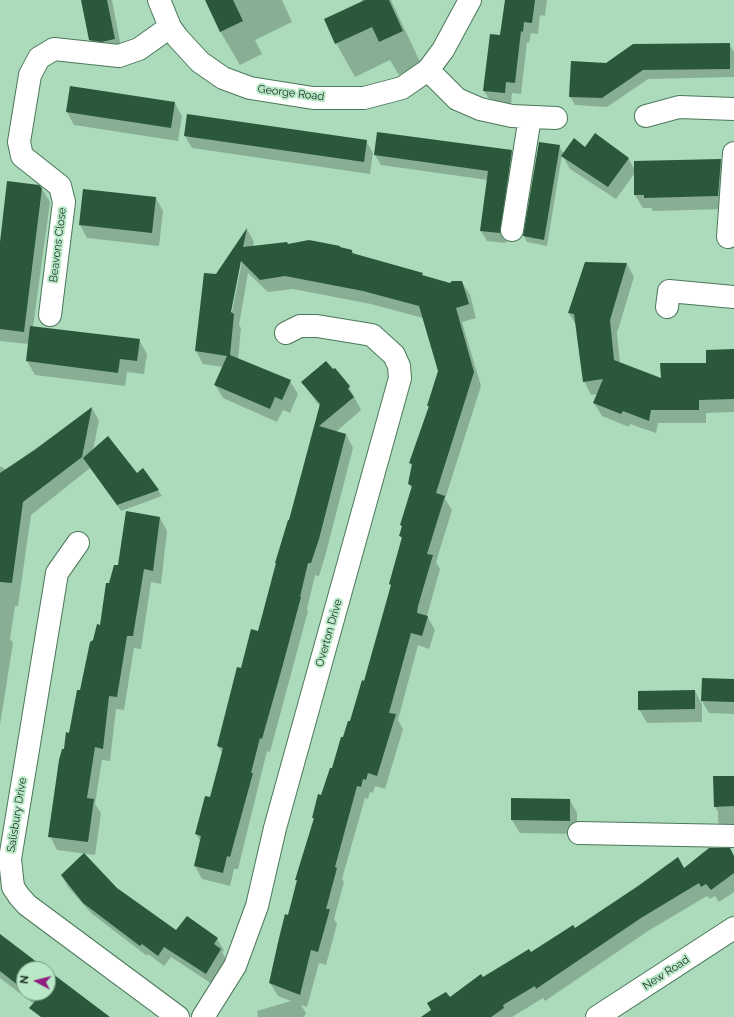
<!DOCTYPE html>
<style>
body{margin:0}
#map{position:relative;width:734px;height:1017px;overflow:hidden;background:#abdbba;font-family:Raleway,sans-serif}
canvas{display:block}
.north{position:absolute;left:16px;top:961px;width:40px;height:40px;box-sizing:border-box;background:#b8e8c6;border:1px solid #799d84;border-radius:50%;rotate:277deg;font-size:11px;font-weight:700;line-height:16px;text-align:center;color:#1a2d20}
.north::after{content:'';display:block;margin:auto;width:14px;height:18px;background:#8f1e80;clip-path:polygon(50% 0,100% 100%,50% 72%,0 100%)}
</style>
<div id="map">
<canvas width="734" height="1017"></canvas>
<div class="north">N</div>
</div>
<script>
const ctx = document.querySelector('canvas').getContext('2d');
ctx.lineJoin = 'round';
function fillPath(path, color) { ctx.fillStyle = color; ctx.fill(path, 'evenodd'); }
const toPath = rows => new Path2D(rows.map(r => 'M' + r).join(''));
function trace(path, color, width, dash) { ctx.strokeStyle = color; ctx.lineWidth = width; ctx.lineCap = dash ? 'butt' : 'round'; ctx.setLineDash(dash || []); ctx.stroke(path); }
function drawText(font, color, halo, rows, align = 'center') {
  ctx.font = font + ' Raleway,sans-serif'; ctx.lineWidth = 4; ctx.setLineDash([]); ctx.textBaseline = 'middle'; ctx.strokeStyle = halo; ctx.fillStyle = color; for (const [text, x, y, turn = 0] of rows) {
    ctx.save(); ctx.translate(x, y); ctx.rotate((+turn || 0) * Math.PI / 180); ctx.textAlign = isNaN(turn) ? turn : align; if (halo) ctx.strokeText(text, 0, 0); ctx.fillText(text, 0, 0); ctx.restore();
  }
}
const shadow = toPath([
 [82,0,112,0,122,52,97,53,90,40],
 [206,0,282,0,292,22,255,40,262,54,240,65,220,31],
 [361,0,391,0,421,64,399,75,390,60,355,77,336,43,362,2],
 [506,0,547,0,545,16,540,15,538,34,531,33,529,43,527,42,521,94,512,93,511,104,491,102,484,91,500,36],
 [729,44,734,52,734,77,648,79,607,107,575,105,570,96,607,64],
 [174,102,182,116,178,141,74,125,67,112],
 [185,136,366,141,373,153,370,174,192,148],
 [559,146,564,154,585,148,628,158,635,170,720,160,728,173,725,209,653,211,651,208,643,208,635,195,635,173,616,199,570,169,562,155,547,246,527,242,524,236],
 [511,151,517,161,506,243,487,241,481,231,488,180,381,165,375,155],
 [42,189,50,202,33,327,139,340,147,354,144,374,127,372,125,386,35,375,27,361,29,344,0,341,0,244],
 [156,198,163,211,159,246,87,238,80,225],
 [247,229,254,242,253,247,288,245,340,248,352,250,354,255,422,274,424,277,450,284,462,282,470,295,476,318,462,322,481,386,445,499,452,510,436,562,440,569,427,616,435,630,429,649,418,645,398,720,403,729,385,789,375,786,373,793,370,792,368,799,365,798,342,879,344,882,334,919,337,924,326,965,319,963,307,1007,301,1005,306,1013,304,1017,258,1017,257,1011,291,1001,278,996,270,983,298,883,296,880,315,821,313,817,351,722,365,682,403,540,400,536,402,528,401,525,412,489,409,484,412,466,410,463,429,408,428,406,439,371,423,318,371,304,293,289,268,292,248,273,239,325,241,328,238,360,290,381,298,394,290,413,283,410,277,422,223,398,215,385,223,367,203,364,196,351,217,275],
 [242,261,231,317,229,317,239,263],
 [627,264,634,277,617,333,620,364,662,380,707,364,734,349,734,412,706,413,706,423,658,423,656,433,630,424,629,427,602,416,594,403,598,394,591,395,584,381,577,327,569,313],
 [302,382,349,387,361,410,336,432,346,434,353,448,326,553,319,576,315,575,307,609,308,611,270,752,267,751,238,869,234,869,230,886,202,879,195,866,201,842,196,834,211,798,223,754,218,746,242,669,259,632,277,565,276,563,290,522,320,407],
 [92,408,99,421,93,450,137,474,143,469,162,496,121,511,90,468,31,515,18,606,15,606,10,639,13,643,10,662,0,725,0,466,6,470],
 [160,518,167,531,161,584,151,582,141,649,134,648,124,710,116,709,110,761,102,760,95,804,101,813,95,855,57,850,50,836,65,751,94,641,101,626,109,585,119,567],
 [703,679,734,680,734,714,709,713,702,701,702,722,647,723,639,709,695,691,702,704],
 [734,777,734,835,725,835,718,822,718,812,715,806],
 [570,800,577,813,577,834,520,833,512,820],
 [734,858,734,892,719,902,715,896,710,899,707,896,648,931,545,1001,543,998,512,1017,423,1017,483,978,531,954,684,869],
 [62,876,117,889,176,932,187,917,217,939,224,950,222,952,227,961,212,984,171,957,164,966,148,954,147,956,91,913,68,887],
 [0,935,45,969,24,969,24,993,48,993,48,971,108,1017,41,1017,34,1004,0,978]
]);
const building = toPath([
 [81,0,107,0,115,39,101,42,89,40],
 [205,0,233,0,243,21,220,32],
 [365,0,389,0,403,31,379,42,372,27,335,44,324,19],
 [505,0,535,0,532,23,524,22,523,32,521,31,515,83,506,82,505,93,483,91,490,34,500,35],
 [730,43,730,69,643,70,602,98,569,97,571,61,606,63,633,44],
 [70,86,175,102,171,128,66,112],
 [187,114,367,140,364,162,184,136],
 [377,132,512,150,500,233,480,231,488,171,374,155],
 [595,133,629,158,608,187,561,156,574,138,585,147],
 [539,142,560,145,544,240,523,236],
 [721,159,718,196,644,198,644,195,634,195,634,161],
 [7,181,39,185,42,188,24,332,0,329,0,242],
 [83,189,156,197,152,233,79,225],
 [247,228,243,247,287,242,288,244,309,240,340,246,340,247,352,250,352,253,423,273,422,275,450,283,452,281,462,281,469,304,456,308,474,372,436,493,445,496,427,554,433,555,418,606,417,613,428,616,422,636,411,633,389,713,396,714,377,776,368,773,366,780,363,779,361,787,357,786,335,867,337,868,326,909,330,909,318,952,311,950,300,995,269,983,279,938,285,914,288,915,297,880,295,880,314,818,312,818,318,794,321,795,330,768,332,768,341,737,343,737,348,721,350,721,362,680,364,681,391,585,389,584,402,537,399,536,402,526,400,525,412,486,408,484,412,464,409,463,429,406,427,406,438,371,419,306,363,291,285,276,260,280,241,261,231,312,234,314,230,355,291,380,282,400,275,397,270,409,214,385,227,356,195,351,204,273,216,274],
 [585,262,627,263,610,320,614,360,661,378,660,363,706,363,706,350,734,349,734,399,699,400,699,410,651,410,649,421,623,411,621,414,593,403,603,379,583,382,574,314,568,313],
 [30,326,140,339,137,361,120,359,118,373,26,361],
 [326,361,333,369,335,368,350,386,348,389,354,397,319,426,346,434,319,539,311,563,308,563,300,597,301,597,282,668,262,739,260,738,251,773,253,773,230,857,227,856,223,873,194,866,201,836,195,834,205,796,210,797,223,748,217,746,237,667,241,668,251,629,258,631,276,563,275,563,288,520,289,520,320,404,301,382],
 [92,407,82,457,23,502,12,583,0,582,0,473,36,449],
 [108,436,137,473,143,468,159,490,117,505,83,458],
 [126,511,160,517,153,571,144,569,133,636,127,636,117,697,109,696,103,749,95,747,87,798,94,799,88,842,48,837,59,760,62,749,64,749,66,732,69,733,77,690,80,690,90,642,93,640,97,624,100,625,106,583,109,583,114,565,118,565],
 [702,678,734,679,734,702,701,701],
 [695,690,695,709,638,710,638,691],
 [713,776,734,776,734,806,714,807],
 [511,798,570,799,570,821,511,820],
 [709,848,730,848,734,856,734,873,711,890,706,884,701,887,699,883,641,918,536,989,535,986,503,1005,504,1008,491,1017,421,1017,431,1010,427,1003,446,992,450,997,481,974,483,977,529,949,531,952,573,925,575,928,638,886,678,857,684,868],
 [84,853,117,888,176,930,187,916,218,938,214,944,221,949,206,974,164,947,158,956,142,944,140,946,83,903,61,875],
 [0,934,46,969,24,969,24,990,0,971],
 [48,970,53,974,110,1017,41,1017,29,1008,37,999,28,993,48,993]
]);
const minor = toPath([
 [159,0,170,27,177,37,200,62,223,78,250,88,313,98,364,98,402,88,428,70,443,50,470,0],
 [428,70,457,99,480,109,512,116,556,118],
 [646,116,679,107,734,109],
 [512,230,530,117],
 [728,237,734,153],
 [667,307,669,291,734,297],
 [50,315,64,202,60,186,22,156,19,142,30,75,39,58,54,49,119,56,139,49,170,27],
 [78,543,57,573,10,859,13,887,19,896,27,905,178,1017],
 [579,833,734,836],
 [203,1017,235,966,257,906,275,828,400,378,399,366,394,355,372,335,317,326,300,326,286,333]
]);
const major = toPath([
 [597,1017,734,928]
]);
const streetNames = [
 ["George Road",291,93,7],
 ["Beavons Close",58,245,-83],
 ["Overton Drive",329,633,-74],
 ["Salisbury Drive",17,815,-81],
 ["New Road",666,973,-33]
];
fillPath(shadow, '#0003');
fillPath(building, '#2b573b');
trace(minor, '#4b785a', 24);
trace(major, '#4b785a', 24);
trace(minor, '#fff', 22);
trace(major, '#fff', 22);
drawText('11px', '#1a2d20', '#b8e8c6', streetNames);
</script>
